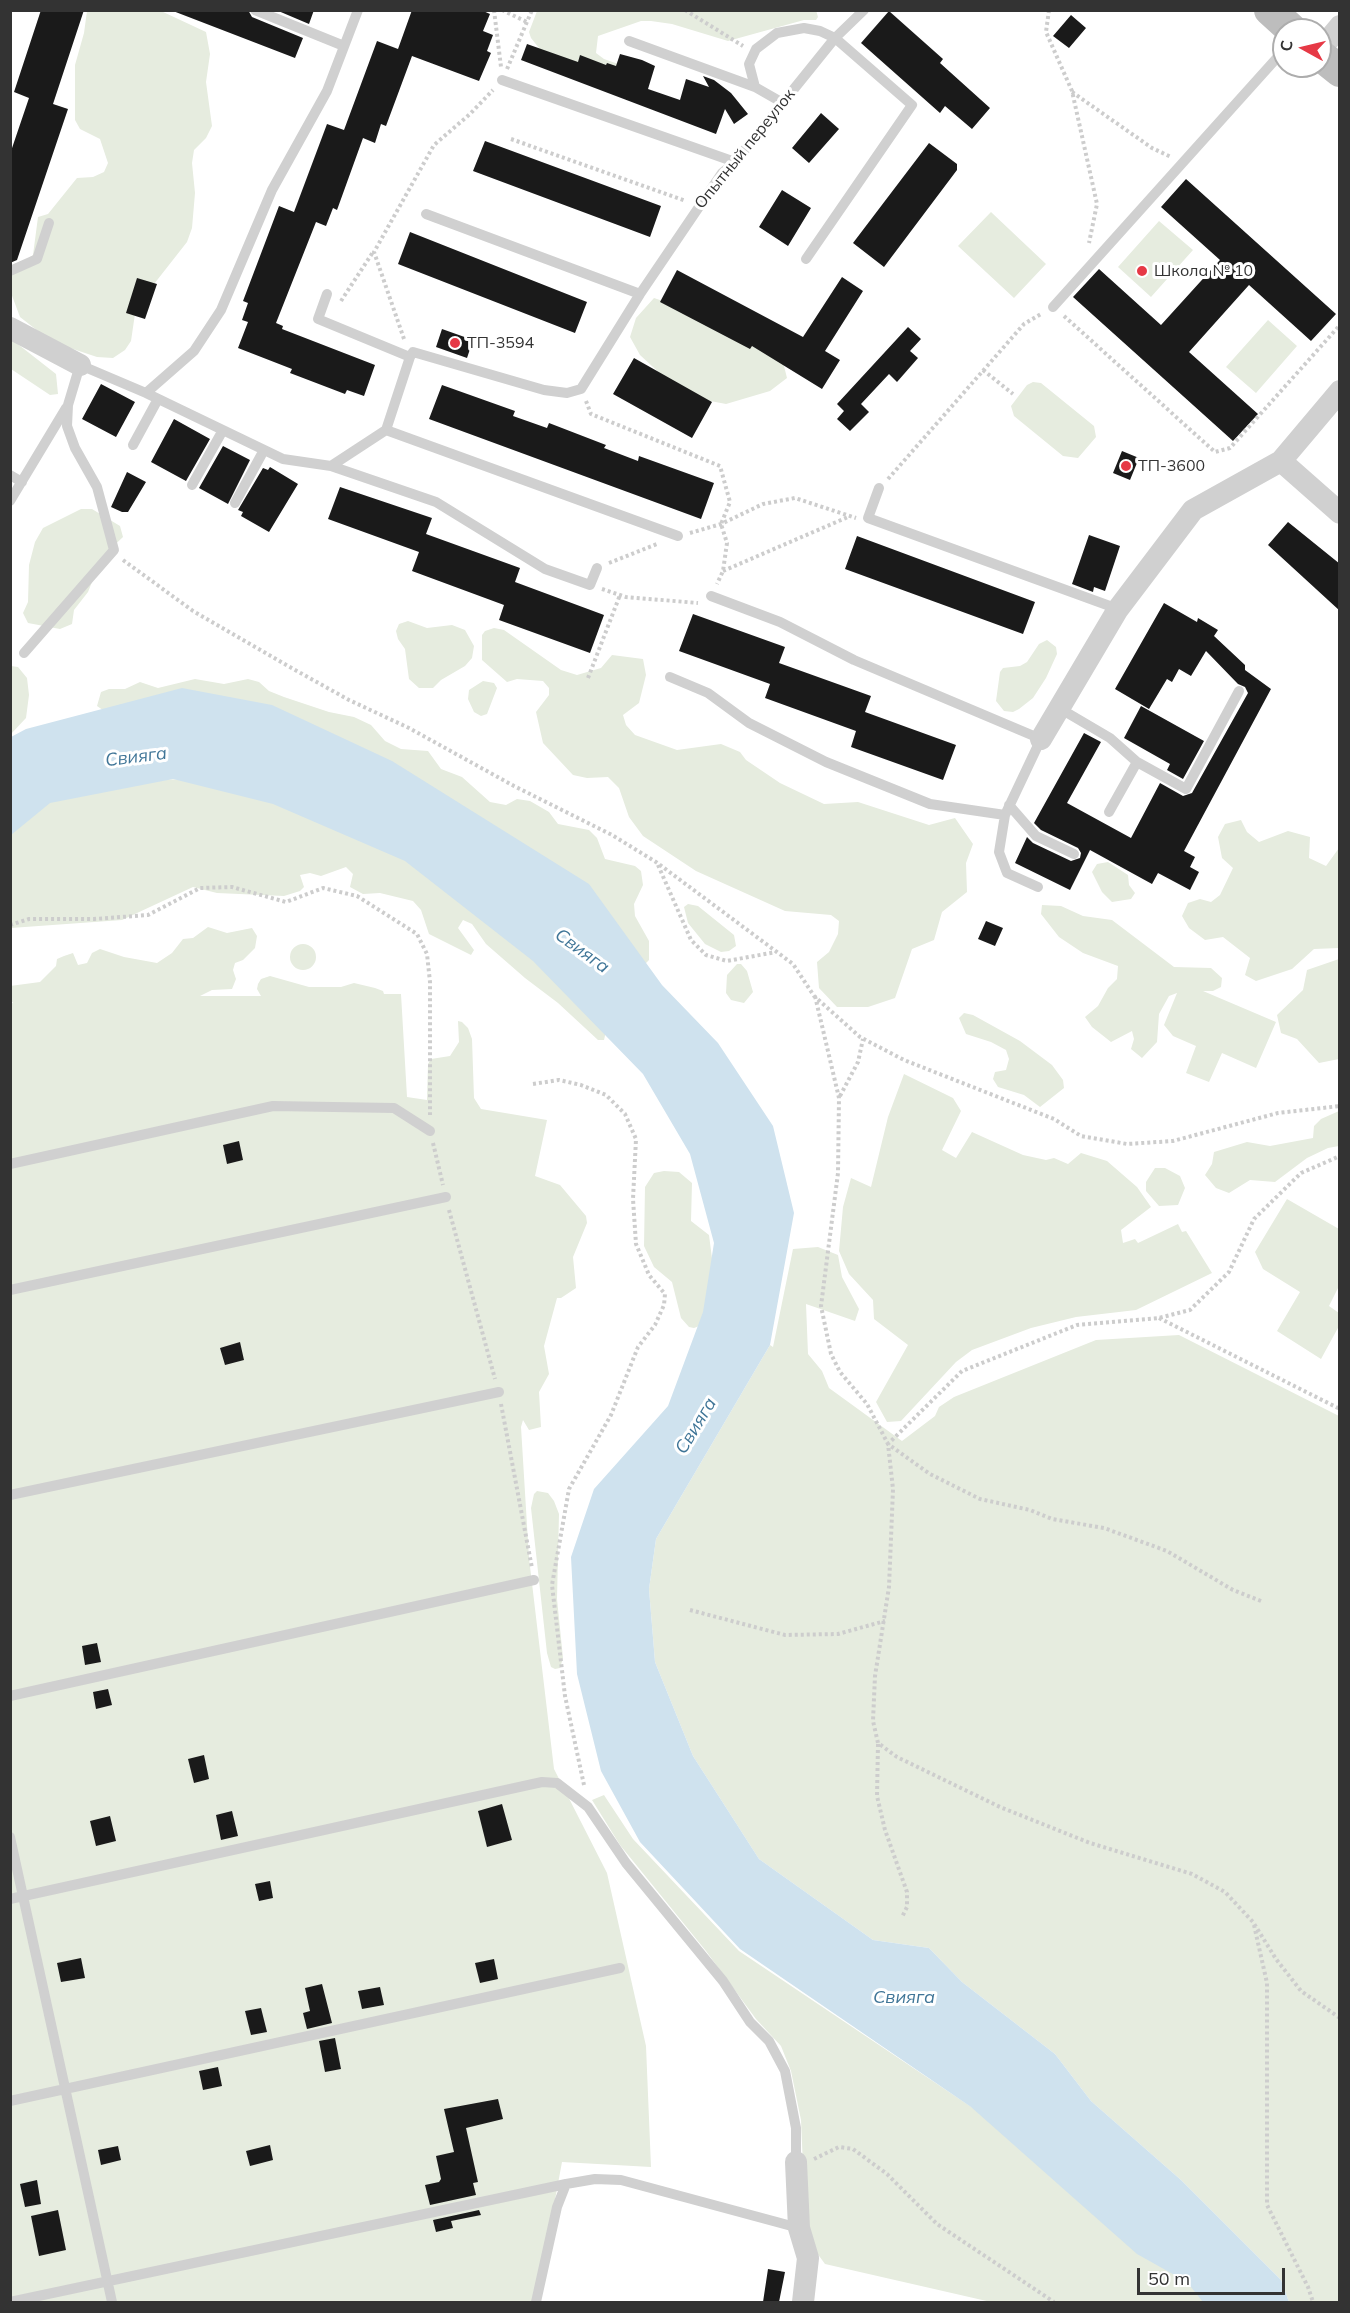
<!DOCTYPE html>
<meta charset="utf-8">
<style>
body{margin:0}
#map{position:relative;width:1350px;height:2313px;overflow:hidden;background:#fff;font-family:Mulish,sans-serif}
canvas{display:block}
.frame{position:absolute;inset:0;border:12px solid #333;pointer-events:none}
.north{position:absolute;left:1272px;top:18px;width:60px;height:60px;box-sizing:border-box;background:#fff;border:2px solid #adadad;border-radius:50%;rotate:278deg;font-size:16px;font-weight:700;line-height:24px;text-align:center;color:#333}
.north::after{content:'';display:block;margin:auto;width:21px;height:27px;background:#e63946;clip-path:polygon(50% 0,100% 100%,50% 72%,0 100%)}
.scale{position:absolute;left:1137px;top:2268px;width:148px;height:27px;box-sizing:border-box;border:3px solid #333;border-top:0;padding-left:8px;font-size:18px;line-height:21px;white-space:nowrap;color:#333;-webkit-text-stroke:4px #fff;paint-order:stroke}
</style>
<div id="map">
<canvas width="1350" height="2313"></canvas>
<div class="frame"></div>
<div class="north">С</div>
<div class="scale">50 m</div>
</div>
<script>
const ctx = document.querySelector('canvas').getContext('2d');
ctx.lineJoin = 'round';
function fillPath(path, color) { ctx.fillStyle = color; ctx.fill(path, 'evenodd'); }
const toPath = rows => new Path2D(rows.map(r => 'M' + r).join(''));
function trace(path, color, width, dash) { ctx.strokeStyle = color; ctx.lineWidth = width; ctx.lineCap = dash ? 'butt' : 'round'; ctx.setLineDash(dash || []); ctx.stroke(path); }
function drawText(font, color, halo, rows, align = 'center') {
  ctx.font = font + ' Mulish,sans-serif'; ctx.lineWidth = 6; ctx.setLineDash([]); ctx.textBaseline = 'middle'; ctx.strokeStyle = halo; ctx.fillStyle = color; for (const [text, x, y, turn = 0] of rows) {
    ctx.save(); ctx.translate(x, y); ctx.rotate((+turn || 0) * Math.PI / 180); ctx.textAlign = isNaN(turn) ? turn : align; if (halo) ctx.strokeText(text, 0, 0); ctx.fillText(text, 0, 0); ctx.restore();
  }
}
const green = toPath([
 [816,10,818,17,816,20,804,20,728,41,672,24,651,21,641,21,598,36,596,53,604,59,624,66,636,80,543,53,531,38,529,32,537,11],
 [87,11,161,11,206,32,210,54,206,82,212,126,206,138,194,150,192,163,195,193,192,228,187,242,136,307,131,341,125,350,113,358,97,357,52,342,20,317,11,293,12,269,33,255,38,217,48,214,77,178,93,177,104,172,108,163,100,139,80,129,75,120,75,65,84,33],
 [991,212,1046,264,1014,298,958,246],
 [1159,221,1193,250,1151,297,1118,267],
 [654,298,672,304,783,362,787,378,770,391,726,404,700,399,667,380,640,355,630,337,636,318],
 [1268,320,1297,346,1256,393,1226,367],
 [10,338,56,374,58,394,50,395,11,369],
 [1033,382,1041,383,1094,426,1096,437,1078,458,1063,456,1014,416,1011,406,1027,385],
 [81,509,92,509,120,526,123,537,102,557,88,592,74,610,72,624,60,629,28,623,23,613,28,602,29,565,35,542,43,528],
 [408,621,427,628,452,625,465,630,474,646,472,658,465,666,441,680,433,688,419,688,409,679,405,649,398,639,396,631,399,624],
 [494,628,504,630,561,670,577,675,601,668,612,655,643,659,646,675,639,703,623,715,626,725,635,735,677,750,721,744,740,752,746,760,780,783,824,804,858,802,929,825,955,818,973,844,966,863,967,892,942,912,934,940,912,949,895,998,868,1007,837,1007,819,988,817,962,829,952,838,934,839,921,831,915,785,911,696,871,643,836,629,817,619,788,608,777,587,778,573,775,543,743,536,712,549,695,549,688,543,681,517,679,507,682,482,660,482,635,485,631],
 [1047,640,1056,647,1057,654,1046,678,1033,698,1019,709,1013,712,1004,711,996,701,1000,672,1003,668,1020,666,1027,662,1039,644],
 [11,666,18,667,27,678,29,695,26,718,11,734],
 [195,679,224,684,248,679,259,682,269,691,284,697,329,712,354,717,371,725,385,741,401,749,428,751,441,769,462,777,490,802,506,805,517,799,530,801,549,812,558,824,589,830,597,838,605,859,635,866,641,871,643,885,634,904,635,916,649,941,649,960,644,965,110,715,97,706,101,692,109,689,125,689,140,682,158,688],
 [483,681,494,683,497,688,487,714,481,716,474,712,468,699,469,690],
 [146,779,213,780,262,795,413,864,504,924,607,1027,604,1040,598,1040,558,1003,525,978,486,944,472,924,463,920,458,928,474,950,471,955,429,934,421,910,413,901,380,893,363,894,350,887,353,874,346,867,321,876,310,873,300,875,304,887,300,891,284,896,217,893,193,887,122,920,11,928,11,828,54,798],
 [1241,820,1247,832,1259,842,1288,831,1310,837,1309,858,1326,866,1339,848,1339,948,1314,949,1292,969,1256,981,1245,975,1250,958,1223,937,1205,940,1189,928,1182,916,1188,903,1200,899,1211,902,1220,895,1233,868,1222,858,1218,837,1225,824],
 [1108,862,1128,875,1129,885,1135,893,1131,899,1112,902,1102,892,1092,872,1097,864],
 [688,904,698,906,734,935,736,946,729,951,721,952,705,944,688,923,684,907],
 [1042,905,1061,906,1083,916,1112,920,1174,967,1211,968,1222,978,1221,987,1213,991,1203,991,1276,1022,1256,1068,1222,1053,1209,1082,1186,1073,1196,1046,1173,1036,1164,1025,1177,993,1169,996,1159,1014,1157,1042,1142,1058,1131,1049,1134,1039,1132,1031,1111,1042,1092,1027,1085,1017,1098,1006,1108,988,1117,979,1118,966,1083,953,1059,937,1041,914],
 [208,927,227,933,252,928,257,936,255,948,243,960,235,963,233,970,236,979,232,989,212,990,200,996,261,996,257,989,258,984,261,979,270,976,309,987,341,987,354,983,375,988,383,991,384,994,401,994,407,1097,427,1100,428,1064,431,1059,450,1056,459,1042,458,1021,462,1022,468,1028,472,1039,474,1098,481,1109,547,1120,535,1176,560,1185,586,1216,587,1223,573,1257,576,1288,561,1298,557,1298,544,1346,549,1374,539,1392,541,1427,529,1430,523,1420,521,1427,529,1558,554,1769,607,1873,646,2046,651,2167,562,2162,536,2302,11,2302,10,1007,13,1002,11,1002,10,986,40,982,56,966,57,959,64,956,73,953,78,965,87,963,92,953,100,949,124,957,157,963,172,953,183,939,193,938],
 '290 957a13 13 0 1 1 26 0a13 13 0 1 1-26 0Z',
 [1339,959,1339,1059,1319,1063,1297,1039,1281,1033,1277,1015,1303,990,1307,970],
 [737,964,741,964,747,971,753,992,744,1003,731,1000,726,993,727,975],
 [964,1013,973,1015,1020,1041,1052,1065,1063,1080,1064,1088,1040,1107,1024,1095,998,1087,993,1079,995,1072,1006,1070,1009,1059,1006,1050,991,1042,966,1034,959,1018],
 [904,1074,953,1098,961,1111,942,1150,956,1158,972,1132,1023,1155,1046,1160,1054,1158,1068,1164,1081,1153,1107,1161,1137,1187,1151,1207,1121,1230,1123,1243,1135,1239,1138,1243,1178,1224,1182,1232,1186,1231,1212,1273,1136,1310,1076,1317,1031,1328,972,1350,956,1362,901,1421,887,1422,876,1402,908,1345,874,1319,873,1300,849,1274,839,1251,843,1207,851,1178,871,1187,888,1117],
 [1339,1111,1339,1146,1328,1148,1307,1158,1275,1182,1250,1180,1229,1193,1216,1188,1205,1175,1212,1164,1214,1152,1247,1142,1270,1146,1313,1138,1314,1126,1321,1119],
 [1155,1168,1165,1168,1180,1176,1185,1188,1178,1205,1159,1206,1146,1191,1146,1182],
 [664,1171,679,1172,692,1183,691,1221,709,1235,714,1274,702,1325,694,1328,689,1327,681,1318,672,1282,654,1267,644,1246,645,1187,654,1173],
 [1287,1199,1339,1229,1339,1286,1329,1306,1339,1313,1339,1326,1321,1359,1277,1331,1300,1292,1263,1269,1255,1252],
 [818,1247,838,1255,842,1277,859,1309,855,1321,806,1304,808,1354,822,1371,829,1388,902,1441,935,1416,939,1407,954,1397,1096,1340,1179,1335,1339,1416,1339,2302,1289,2302,1281,2280,1181,2180,1091,2101,1055,2054,962,1982,929,1948,873,1940,759,1859,693,1756,655,1662,649,1589,656,1539,770,1345,773,1347,793,1249],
 [537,1491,548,1493,554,1501,559,1514,557,1599,563,1658,560,1668,555,1669,551,1667,547,1653,531,1508,534,1494],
 [604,1795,633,1839,739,1951,1025,2143,1151,2243,1210,2302,991,2302,825,2264,814,2249,805,2213,801,2120,791,2071,781,2046,756,2019,706,1951,620,1845,592,1800]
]);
const water = toPath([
 [182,688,272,705,392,761,589,884,662,985,718,1043,773,1126,794,1213,770,1345,656,1539,649,1589,655,1662,693,1756,759,1859,873,1940,929,1948,962,1982,1055,2054,1091,2101,1181,2180,1281,2280,1289,2302,1203,2302,1187,2282,1137,2254,971,2107,740,1949,640,1842,601,1771,577,1674,571,1557,594,1489,668,1406,703,1312,714,1243,690,1154,643,1074,533,961,405,861,273,804,173,779,50,803,11,835,11,737,26,729]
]);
const building = toPath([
 [41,10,84,10,53,104,68,109,17,260,10,263,10,154,29,98,14,92],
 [248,10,252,17,303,38,295,58,173,11],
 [276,10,314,10,309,24],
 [412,10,481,10,490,14,483,31,493,35,487,51,491,53,479,81,412,56,386,126,381,124,375,143,363,138,337,210,333,208,326,226,316,222,276,323,283,326,282,329,375,365,364,396,347,390,345,394,290,373,292,369,238,348,248,322,242,320,248,303,243,301,279,206,294,212,327,124,344,130,377,41,398,49],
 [889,11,943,59,940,63,990,108,972,129,945,106,940,113,861,43],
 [1071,15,1086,28,1069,48,1053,36],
 [527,44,578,62,580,55,606,65,607,63,616,66,620,54,642,60,655,66,648,89,680,100,686,79,709,87,703,76,714,80,731,93,748,114,734,124,725,109,716,134,521,60],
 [821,113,839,129,809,163,792,148],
 [485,141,661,206,650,237,473,171],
 [929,143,957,164,957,170,884,267,853,243],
 [1186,179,1336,314,1311,341,1249,285,1189,352,1258,414,1233,441,1073,297,1099,269,1161,325,1220,260,1161,207],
 [782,190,811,208,788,246,759,227],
 [410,232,587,302,575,333,398,264],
 [677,270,803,337,842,277,863,291,825,351,840,360,822,389,752,346,750,349,660,302],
 [137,278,157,284,145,319,126,313],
 [908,327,921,339,910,351,918,358,897,382,889,374,861,404,869,412,850,431,837,419,844,411,837,404],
 [442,329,473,340,467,358,436,347],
 [634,358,712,402,692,438,613,394],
 [101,384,135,402,116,437,82,419],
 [442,385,515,411,513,416,547,428,549,423,606,445,604,448,638,461,639,456,714,483,701,519,429,419],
 [174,419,210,439,186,481,151,462],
 [223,446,250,460,228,504,199,488],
 [1122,451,1139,458,1130,480,1113,473],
 [270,467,298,484,269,532,241,516,243,512,238,510,263,468,268,470],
 [127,472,146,482,128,512,122,512,111,507],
 [340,487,432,518,426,534,520,568,515,582,604,615,590,653,499,620,504,605,412,571,419,552,328,519],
 [1288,522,1340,564,1340,611,1268,545],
 [1089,535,1120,546,1105,591,1094,587,1093,592,1072,584],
 [857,536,1035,602,1023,634,845,569],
 [1164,603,1197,622,1198,618,1218,630,1214,636,1245,665,1245,670,1271,689,1184,851,1195,857,1190,867,1199,872,1190,890,1158,873,1152,884,1090,850,1070,890,1015,863,1027,837,1033,843,1071,861,1080,858,1081,853,1078,848,1041,830,1034,823,1084,733,1101,742,1067,803,1131,838,1160,783,1183,796,1192,793,1248,693,1245,687,1238,684,1206,651,1191,676,1179,669,1172,682,1167,679,1149,709,1115,689],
 [693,614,785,647,779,663,871,696,865,712,956,745,943,780,851,747,856,731,765,698,770,684,679,651],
 [1141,706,1204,741,1183,779,1167,770,1170,764,1124,738],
 [986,921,1003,928,995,946,978,939],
 [239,1141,243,1160,227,1164,223,1145],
 [240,1342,244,1360,225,1365,220,1348],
 [97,1643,101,1662,85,1665,82,1646],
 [108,1689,112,1705,96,1709,93,1692],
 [204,1755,209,1779,194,1783,188,1759],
 [502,1804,512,1840,487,1847,478,1811],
 [232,1811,238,1836,221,1840,216,1815],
 [110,1816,116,1841,96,1846,90,1821],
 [270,1881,273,1898,259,1901,255,1884],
 [81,1958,85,1978,61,1982,57,1963],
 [494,1959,498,1979,480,1983,475,1963],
 [322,1984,332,2023,307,2029,303,2013,310,2011,305,1988],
 [380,1987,384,2005,362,2009,358,1991],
 [261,2008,267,2032,251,2035,245,2011],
 [335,2038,341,2069,325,2072,319,2041],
 [218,2067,222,2086,203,2090,199,2071],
 [498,2099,503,2119,466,2128,478,2182,473,2183,476,2195,430,2205,425,2185,439,2182,441,2179,436,2156,454,2152,444,2109],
 [270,2145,273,2160,250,2166,246,2151],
 [118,2146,121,2160,101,2165,98,2150],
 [37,2180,41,2204,25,2207,20,2184],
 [58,2210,66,2250,39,2256,31,2216],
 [479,2210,481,2215,451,2221,453,2228,436,2232,433,2220],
 [768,2269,785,2272,779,2302,763,2302]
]);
const path = toPath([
 [494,10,501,67],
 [502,10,527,22],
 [685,10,743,46],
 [1049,10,1046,32,1072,91,1097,204,1089,243],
 [507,69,532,10],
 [1072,92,1152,148,1171,157],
 [511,139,686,201],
 [341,301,373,252],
 [1064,316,1215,452,1230,448,1340,325],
 [404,339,374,252,434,145,470,114,493,90],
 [983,370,1013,394],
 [586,401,591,414,720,466,730,502,721,524,727,543,723,571,717,584],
 [888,479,1024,324,1041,314],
 [690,533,721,524,763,504,795,498,856,518],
 [123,560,193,611,288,666,349,700,409,728,514,786,612,835,656,862,793,964,814,996,860,1037,904,1060,1054,1119,1081,1136,1127,1144,1173,1141,1278,1113,1340,1106],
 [609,563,657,544],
 [723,571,848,517],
 [602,589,626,597,698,603],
 [588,678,620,595],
 [658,865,691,940,706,955,727,961,776,952],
 [10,925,29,919,94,919,148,915,200,888,232,887,286,902,323,888,357,896,417,934,427,954,430,982,430,1115],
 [815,996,839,1098,838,1173,821,1306,831,1354,840,1372,867,1404,888,1444,893,1489,889,1587,875,1676,873,1721,878,1743,897,1757,1000,1807,1090,1843,1192,1874,1225,1892,1253,1922,1276,1959,1301,1991,1340,2018],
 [533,1084,559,1080,581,1085,606,1095,625,1114,636,1139,633,1199,636,1244,649,1275,665,1294,664,1305,655,1325,638,1347,611,1415,569,1489,552,1585,565,1696,584,1785],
 [840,1096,858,1062,863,1039],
 [433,1143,443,1185],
 [449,1210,495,1379],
 [1159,1318,1340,1409],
 [501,1404,532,1568],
 [1261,1601,1233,1590,1167,1551,1104,1528,1052,1519,1030,1510,980,1499,930,1474,888,1444,962,1371,1077,1325,1159,1318,1190,1310,1229,1272,1254,1219,1301,1173,1340,1156],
 [690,1610,785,1635,838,1634,885,1621],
 [878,1744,877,1796,885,1830,907,1892,907,1907,902,1917],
 [1254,1925,1267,1983,1267,2205,1308,2287,1313,2302],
 [814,2159,839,2147,853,2149,887,2174,937,2224,1054,2302]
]);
const lane = toPath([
 [255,10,344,46],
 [629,41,755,87,783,103],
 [502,80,735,162],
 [755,87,749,64,756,49,777,33,804,28,820,31,835,38,912,105,806,259],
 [426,214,640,294],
 [10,271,37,259,49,223],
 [327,294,318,319,410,357],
 [1053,307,1284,50],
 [146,393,194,351,221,310,272,190,327,91,358,10],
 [133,445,158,399],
 [331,466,386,430],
 [10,475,22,482],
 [192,485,223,430],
 [879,488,868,518,1118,609],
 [10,501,66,408],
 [235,503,264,450],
 [678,536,386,430,410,357,413,352,544,390,567,393,581,389,640,294,722,173,735,162,835,38,864,10],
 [711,596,780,622,854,660,1041,739,1005,815,999,852,1007,873,1038,887],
 [24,653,114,550,97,487,75,448,67,426,68,405,80,365,146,393,283,459,331,466,436,502,545,569,590,585,597,568],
 [670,677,708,693,749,723,826,762,930,804,1005,815],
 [1059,708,1110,738,1137,762,1109,812],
 [1137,762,1186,789,1239,691],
 [1009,805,1036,836,1074,854],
 [10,1164,273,1106,394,1108,430,1131],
 [10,1290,446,1197],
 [10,1495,499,1392],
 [10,1696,534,1580],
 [10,1837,112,2302],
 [10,1899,542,1782,557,1783,588,1807,626,1863,723,1981,750,2022,769,2041,785,2071,796,2128,796,2162],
 [10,2101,620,1968],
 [10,2302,566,2184],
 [536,2302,557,2207,566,2184,595,2179,621,2180,799,2228]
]);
const street = toPath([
 [1320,50,1340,26],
 [10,328,80,365],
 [1281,461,1340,513],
 [1041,739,1118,609,1193,510,1281,461,1340,391],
 [796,2162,799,2228,808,2258,803,2302]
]);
const secondary = toPath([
 [1270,10,1292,30],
 [1320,55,1340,71]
]);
const markers = [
 [1142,271,6,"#e63946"],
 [455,343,6,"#e63946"],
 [1126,466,6,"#e63946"]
];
const streetNames = [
 ["Опытный переулок",745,149,-51]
];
const poiNames = [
 ["Школа № 10",1154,271],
 ["ТП-3594",467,343],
 ["ТП-3600",1138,466]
];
const waterNames = [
 ["Свияга",136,757,-7],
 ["Свияга",582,951,36],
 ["Свияга",696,1426,-59],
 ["Свияга",904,1998]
];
fillPath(green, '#e6ecdf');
fillPath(water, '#cfe2ee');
fillPath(building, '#1a1a1a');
trace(path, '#cdcdcd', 4, [3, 3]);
trace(lane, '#d0d0d0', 10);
trace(street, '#d0d0d0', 22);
trace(secondary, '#bdbdbd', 32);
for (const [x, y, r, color] of markers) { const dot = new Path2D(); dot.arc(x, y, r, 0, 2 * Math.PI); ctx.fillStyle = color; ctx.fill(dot); trace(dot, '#fff', 2); }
drawText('16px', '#333', '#fff', streetNames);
drawText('16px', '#333', '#fff', poiNames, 'left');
drawText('italic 18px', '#3f7597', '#fff', waterNames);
</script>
